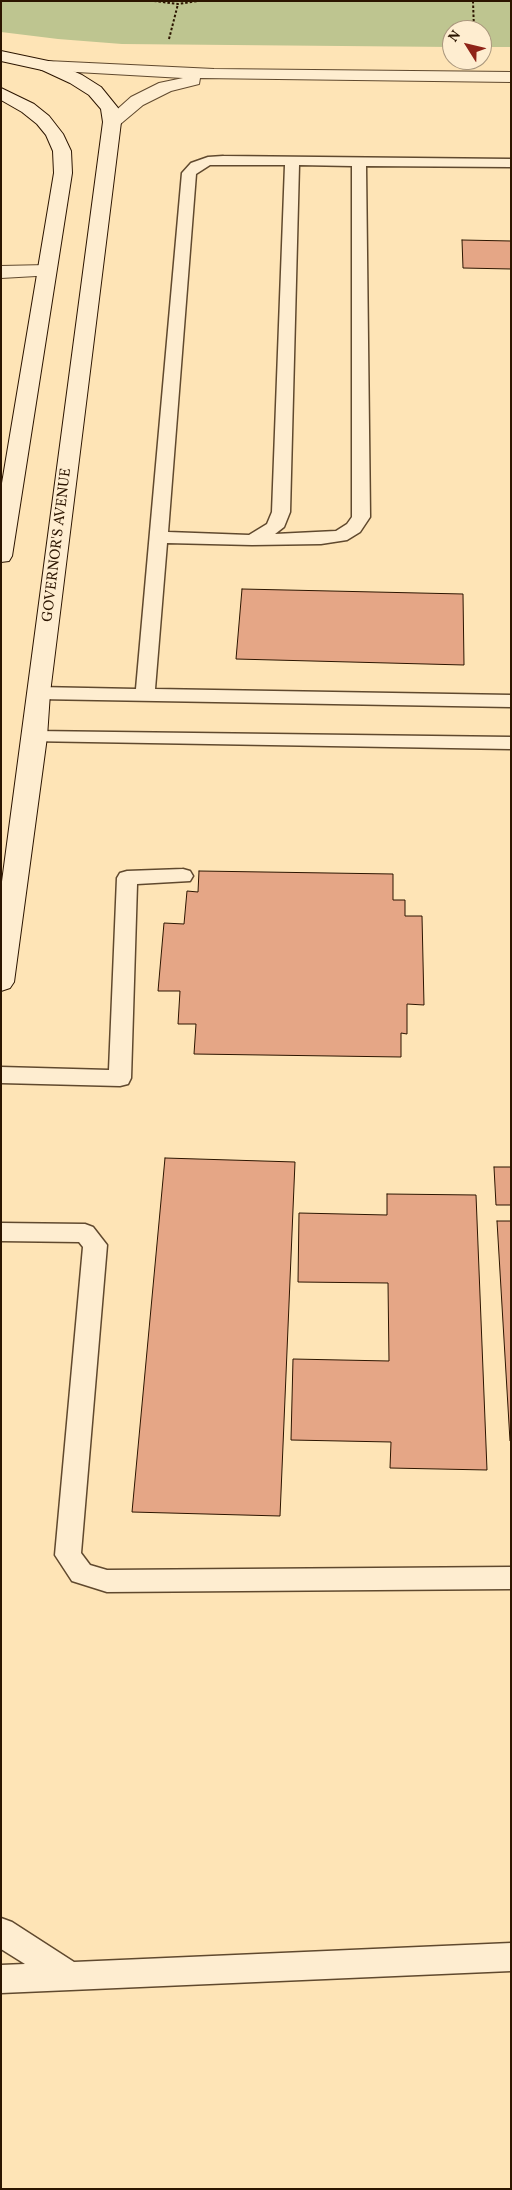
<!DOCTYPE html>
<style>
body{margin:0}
#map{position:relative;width:512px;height:2190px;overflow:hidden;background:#fee4b6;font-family:Vollkorn,serif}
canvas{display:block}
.frame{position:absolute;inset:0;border:2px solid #2c1500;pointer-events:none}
.north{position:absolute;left:442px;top:20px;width:50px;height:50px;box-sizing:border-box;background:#feedd0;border:1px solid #aa977d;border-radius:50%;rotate:306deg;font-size:14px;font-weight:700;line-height:20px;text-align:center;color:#2c1500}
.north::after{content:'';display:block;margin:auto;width:18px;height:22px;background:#8f2418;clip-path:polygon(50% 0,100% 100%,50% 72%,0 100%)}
</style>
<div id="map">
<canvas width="512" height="2190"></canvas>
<div class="frame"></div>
<div class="north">N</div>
</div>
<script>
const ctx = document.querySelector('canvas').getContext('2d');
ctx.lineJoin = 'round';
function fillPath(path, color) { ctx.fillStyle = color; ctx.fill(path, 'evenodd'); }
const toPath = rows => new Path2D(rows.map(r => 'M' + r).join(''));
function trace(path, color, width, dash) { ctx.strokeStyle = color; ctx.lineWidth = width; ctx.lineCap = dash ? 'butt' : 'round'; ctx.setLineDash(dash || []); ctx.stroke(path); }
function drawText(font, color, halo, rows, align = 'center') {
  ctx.font = font + ' Vollkorn,serif'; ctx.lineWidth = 5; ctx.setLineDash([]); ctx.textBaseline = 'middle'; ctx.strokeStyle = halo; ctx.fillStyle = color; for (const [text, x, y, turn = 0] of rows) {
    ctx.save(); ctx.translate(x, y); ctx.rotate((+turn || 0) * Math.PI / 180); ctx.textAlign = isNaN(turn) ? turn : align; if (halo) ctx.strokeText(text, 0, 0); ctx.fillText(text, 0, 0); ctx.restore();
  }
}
const green = toPath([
 [1,1,511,1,511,47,482,47,482,30,452,30,452,47,122,44,58,39,1,32]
]);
const building = toPath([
 [462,240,511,241,511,269,463,268,462,240],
 [242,589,463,594,464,665,236,659,242,589],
 [199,871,393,874,393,900,405,900,405,916,422,916,424,1005,407,1004,407,1034,401,1033,401,1057,194,1054,196,1024,178,1024,180,991,158,991,164,923,184,924,187,891,198,892,199,871],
 [165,1158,295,1162,280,1516,132,1512,165,1158],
 [494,1167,511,1167,511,1205,496,1205,494,1167],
 [387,1194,476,1195,487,1470,390,1468,391,1442,291,1440,293,1359,389,1361,388,1283,298,1282,299,1213,387,1215,387,1194],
 [497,1221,511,1221,511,1441,510,1441,497,1221]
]);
const path = toPath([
 [154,1,178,4,198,1],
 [473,1,474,30],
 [169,39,178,4]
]);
const lane = toPath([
 [223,156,511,159,511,167,366,166,370,517,360,532,347,540,321,544,252,545,167,543,155,689,511,695,511,707,38,699,31,697,28,693,31,689,38,687,136,689,182,173,191,163,208,157,223,156],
 [210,165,285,165,272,512,267,524,249,535,168,532,196,174,210,165],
 [299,165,352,166,352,517,347,524,336,531,275,534,284,527,290,512,299,165],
 [35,731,511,737,511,749,28,741,25,737,28,733,35,731],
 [183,869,190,871,193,876,190,881,137,884,131,1078,128,1084,120,1086,1,1083,1,1067,109,1070,117,878,120,873,127,871,183,869],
 [1,1223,85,1224,93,1227,107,1245,81,1553,90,1565,107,1570,511,1567,511,1589,107,1592,72,1581,55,1555,83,1247,79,1242,1,1241,1,1223],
 [1,1918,12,1922,74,1962,511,1943,511,1971,1,1993,1,1965,25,1964,1,1949,1,1918]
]);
const street = toPath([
 [47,61,214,69,511,72,511,82,200,78,199,84,171,91,143,105,118,126,112,127,106,126,103,122,131,97,159,83,183,78,41,70,39,66,41,62,47,61],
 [47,265,54,267,56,271,54,275,1,278,1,266,47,265]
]);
const secondary = toPath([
 [1,51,53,62,82,75,101,87,118,108,121,122,50,693,47,737,14,982,10,988,1,991,1,889,103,122,101,109,89,95,70,83,42,70,1,61,1,51],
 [1,88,34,104,49,116,63,134,71,151,72,173,12,556,9,561,1,562,1,489,54,173,53,151,46,135,37,124,22,112,1,100,1,88]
]);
const farStreetnames = [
 ["GOVERNOR'S AVENUE",58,545,-83]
];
fillPath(green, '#bec590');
fillPath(building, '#e5a686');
trace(building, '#2c1500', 1);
trace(lane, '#60492e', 3);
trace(street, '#60492e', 2);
trace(secondary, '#2c1500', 2);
trace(path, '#2c1500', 2, [2.5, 2]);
fillPath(lane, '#feedd0');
fillPath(street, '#feedd0');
fillPath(secondary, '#feedd0');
drawText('15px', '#2c1500', '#feedd0', farStreetnames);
</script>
